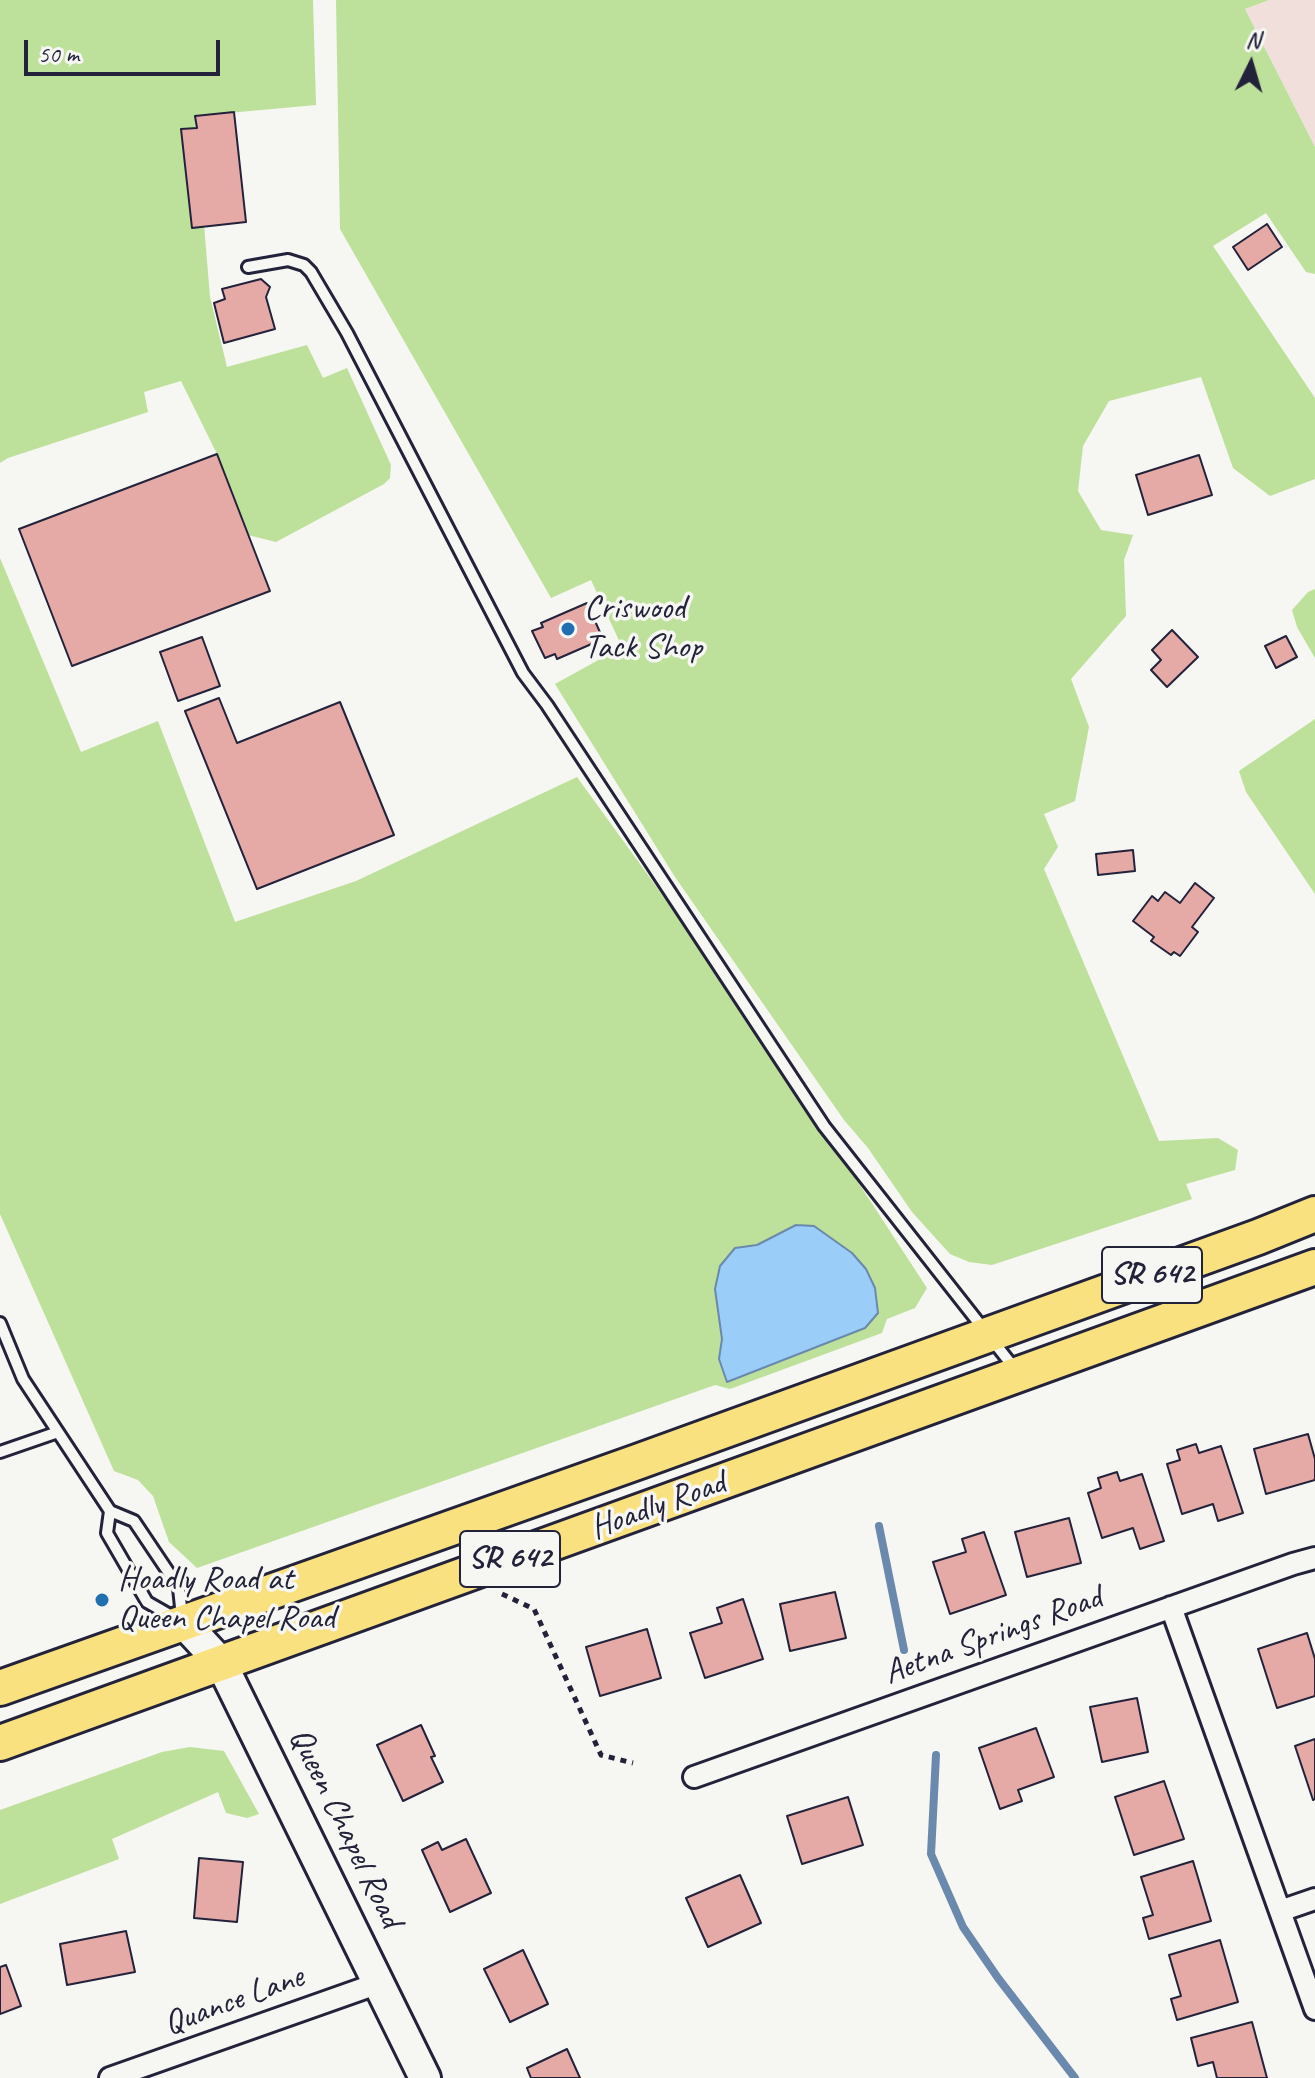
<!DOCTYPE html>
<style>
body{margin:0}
#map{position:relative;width:1315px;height:2078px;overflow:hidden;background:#f6f6f2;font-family:Caveat,sans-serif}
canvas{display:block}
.north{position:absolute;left:1211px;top:24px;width:80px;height:80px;-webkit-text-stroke:6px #f6f6f2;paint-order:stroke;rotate:5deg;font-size:22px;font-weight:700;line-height:32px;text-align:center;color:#22223b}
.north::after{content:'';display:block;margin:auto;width:28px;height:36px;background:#22223b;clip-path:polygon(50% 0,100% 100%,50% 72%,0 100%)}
.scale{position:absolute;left:24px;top:40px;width:196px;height:36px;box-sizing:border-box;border:4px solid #22223b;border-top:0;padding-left:10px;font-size:24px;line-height:28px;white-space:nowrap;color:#22223b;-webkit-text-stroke:6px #f6f6f2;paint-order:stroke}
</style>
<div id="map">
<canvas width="1315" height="2078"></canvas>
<div class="north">N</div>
<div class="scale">50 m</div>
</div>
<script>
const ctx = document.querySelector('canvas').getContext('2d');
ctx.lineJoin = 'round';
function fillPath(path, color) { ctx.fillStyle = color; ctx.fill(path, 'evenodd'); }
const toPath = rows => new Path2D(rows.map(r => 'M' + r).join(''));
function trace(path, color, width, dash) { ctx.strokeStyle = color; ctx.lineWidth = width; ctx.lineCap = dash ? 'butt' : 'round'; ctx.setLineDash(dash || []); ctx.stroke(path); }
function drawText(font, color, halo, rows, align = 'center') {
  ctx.font = font + ' Caveat,sans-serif'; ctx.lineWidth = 7; ctx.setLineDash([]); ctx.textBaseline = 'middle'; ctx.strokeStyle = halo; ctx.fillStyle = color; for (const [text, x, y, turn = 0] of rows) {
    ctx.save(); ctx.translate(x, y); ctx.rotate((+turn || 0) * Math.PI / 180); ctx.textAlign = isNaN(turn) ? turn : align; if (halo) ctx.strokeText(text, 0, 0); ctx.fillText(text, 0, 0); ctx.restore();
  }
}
const built = toPath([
 [1269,0,1315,0,1315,147,1245,9]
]);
const green = toPath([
 [0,0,313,0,316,105,195,116,210,297,227,367,307,345,323,378,347,368,391,465,390,478,384,484,276,542,248,535,217,454,181,381,144,392,148,412,8,458,0,463],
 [336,0,1269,0,1245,9,1315,147,1315,274,1306,272,1266,213,1213,246,1315,398,1315,479,1270,496,1233,468,1201,377,1109,401,1083,446,1078,491,1101,530,1133,535,1124,560,1126,616,1071,679,1089,727,1075,801,1044,814,1058,847,1044,869,1159,1141,1218,1138,1238,1150,1235,1170,1186,1184,1192,1199,992,1265,969,1262,950,1254,912,1212,868,1148,844,1120,675,877,555,684,622,647,591,580,551,598,340,229],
 [0,558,81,752,158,721,235,922,356,881,577,777,747,1012,927,1288,915,1308,887,1319,882,1333,730,1389,715,1385,197,1568,169,1542,153,1496,138,1480,114,1471,0,1214],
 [1315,589,1315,658,1297,627,1292,610,1308,592],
 [1315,719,1315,894,1246,792,1239,771],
 [190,1747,224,1751,259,1814,247,1818,226,1813,218,1792,112,1839,119,1859,0,1904,0,1810,162,1752]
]);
const water = toPath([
 [796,1225,814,1226,852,1253,866,1269,875,1288,878,1313,865,1328,727,1382,719,1359,722,1339,715,1289,720,1266,735,1248,757,1245,796,1225]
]);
const stream = toPath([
 [879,1526,904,1650],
 [936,1755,931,1854,963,1927,998,1978,1075,2078]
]);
const building = toPath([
 [234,112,246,222,192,228,181,129,197,128,195,116,234,112],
 [1267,224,1282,247,1248,270,1233,247,1267,224],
 [261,279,270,287,266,297,275,329,224,343,214,303,225,299,222,289,261,279],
 [217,454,270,591,72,666,19,529,217,454],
 [1199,455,1212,495,1148,515,1136,475,1199,455],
 [587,603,603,639,557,659,555,654,545,658,532,631,543,627,541,623,587,603],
 [1172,630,1198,657,1167,687,1151,670,1161,660,1152,650,1172,630],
 [1286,636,1297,657,1276,668,1265,646,1286,636],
 [202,637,220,686,178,701,160,652,202,637],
 [219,698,237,743,340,702,394,835,257,889,185,711,219,698],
 [1133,850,1135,871,1098,875,1096,854,1133,850],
 [1195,883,1214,898,1192,927,1198,932,1180,956,1174,952,1171,955,1151,941,1154,937,1133,921,1152,896,1158,901,1165,892,1180,903,1195,883],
 [1308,1434,1315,1459,1315,1480,1266,1494,1254,1449,1308,1434],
 [1196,1444,1199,1453,1221,1446,1243,1513,1218,1521,1213,1504,1182,1514,1167,1464,1180,1460,1177,1450,1196,1444],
 [1117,1472,1120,1481,1142,1474,1164,1541,1140,1549,1133,1528,1102,1538,1088,1493,1101,1488,1098,1478,1117,1472],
 [1069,1518,1081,1563,1027,1577,1015,1532,1069,1518],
 [984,1532,1006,1595,950,1614,933,1562,966,1552,962,1539,984,1532],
 [835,1592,846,1638,790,1651,780,1604,835,1592],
 [743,1599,763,1659,705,1678,690,1633,722,1623,717,1608,743,1599],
 [647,1629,661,1678,600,1696,586,1647,647,1629],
 [1307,1633,1315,1659,1315,1696,1277,1708,1258,1649,1307,1633],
 [1137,1698,1148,1752,1102,1762,1090,1707,1137,1698],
 [421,1725,435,1756,431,1757,443,1782,403,1801,377,1745,421,1725],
 [1036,1728,1054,1777,1018,1790,1022,1801,1000,1809,979,1748,1036,1728],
 [1315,1739,1315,1799,1313,1800,1295,1746,1315,1739],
 [1164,1781,1184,1839,1134,1855,1115,1797,1164,1781],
 [848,1797,863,1845,802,1864,787,1816,848,1797],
 [466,1839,491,1893,450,1912,422,1850,438,1842,442,1850,466,1839],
 [199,1858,243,1862,237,1922,194,1918,199,1858],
 [1193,1861,1211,1921,1149,1939,1143,1918,1153,1915,1141,1877,1193,1861],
 [740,1875,761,1923,708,1947,686,1898,740,1875],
 [126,1931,135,1972,67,1985,60,1944,126,1931],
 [1220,1940,1238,2002,1177,2020,1171,1999,1181,1996,1169,1955,1220,1940],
 [523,1950,548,2004,510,2022,484,1969,523,1950],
 [6,1965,21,2006,0,2014,0,1967,6,1965],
 [1252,2022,1267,2078,1217,2078,1213,2062,1198,2066,1191,2038,1252,2022],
 [567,2049,580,2078,531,2078,527,2068,567,2049]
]);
const path = toPath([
 [502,1594,534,1609,601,1755,633,1763]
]);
const lane = toPath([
 [248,267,288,260,304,265,311,272,347,333,523,673,547,705,824,1126,1015,1369],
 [0,1323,23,1379,110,1511,134,1521,179,1588,182,1617],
 [0,1452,58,1432],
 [110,1511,107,1533,147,1602,175,1618]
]);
const street = toPath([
 [1171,1607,1315,2009],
 [694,1777,1293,1564,1315,1558],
 [1280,1911,1315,1899],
 [110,2078,379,1983]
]);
const secondary = toPath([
 [183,1622,221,1663,425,2078]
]);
const primary = toPath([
 [0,1688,637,1462,1258,1237,1315,1214],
 [0,1743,1315,1267]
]);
const markers = [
 [568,629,8,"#1f6fb2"],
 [102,1600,8,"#1f6fb2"]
];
const shields = [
 [1152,1275,100],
 [510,1559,100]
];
const shieldNames = [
 ["SR 642",1152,1275],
 ["SR 642",510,1559]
];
const poiNames = [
 ["Criswood",584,609],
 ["Tack Shop",584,648],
 ["Hoadly Road at",118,1580],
 ["Queen Chapel Road",118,1619]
];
const streetNames = [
 ["Hoadly Road",658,1506,-20],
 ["Aetna Springs Road",993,1636,-20],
 ["Queen Chapel Road",345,1828,64],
 ["Quance Lane",234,2001,-20]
];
fillPath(built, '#f1dfdb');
fillPath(green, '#bde09a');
fillPath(water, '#9acef8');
trace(water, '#6a89ac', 2);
trace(stream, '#6a89ac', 8);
fillPath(building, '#e5aaa6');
trace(building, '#22223b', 2);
trace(lane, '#22223b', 16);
trace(street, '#22223b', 26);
trace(secondary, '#22223b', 36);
trace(primary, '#22223b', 40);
trace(path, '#22223b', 5, [6, 6]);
trace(lane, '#f6f6f2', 10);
trace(street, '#f6f6f2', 20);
trace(secondary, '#f6f6f2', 30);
trace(primary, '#fae180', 34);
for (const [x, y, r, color] of markers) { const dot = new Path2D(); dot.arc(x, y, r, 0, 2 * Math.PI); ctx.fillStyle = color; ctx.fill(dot); trace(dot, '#f6f6f2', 3); }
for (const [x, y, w] of shields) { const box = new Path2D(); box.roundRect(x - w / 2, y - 28, w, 56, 6); ctx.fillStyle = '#f6f6f2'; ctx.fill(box); trace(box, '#22223b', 2); }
drawText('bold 32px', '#22223b', null, shieldNames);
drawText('34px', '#22223b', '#f6f6f2', poiNames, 'left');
drawText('34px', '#22223b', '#f6f6f2', streetNames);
</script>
